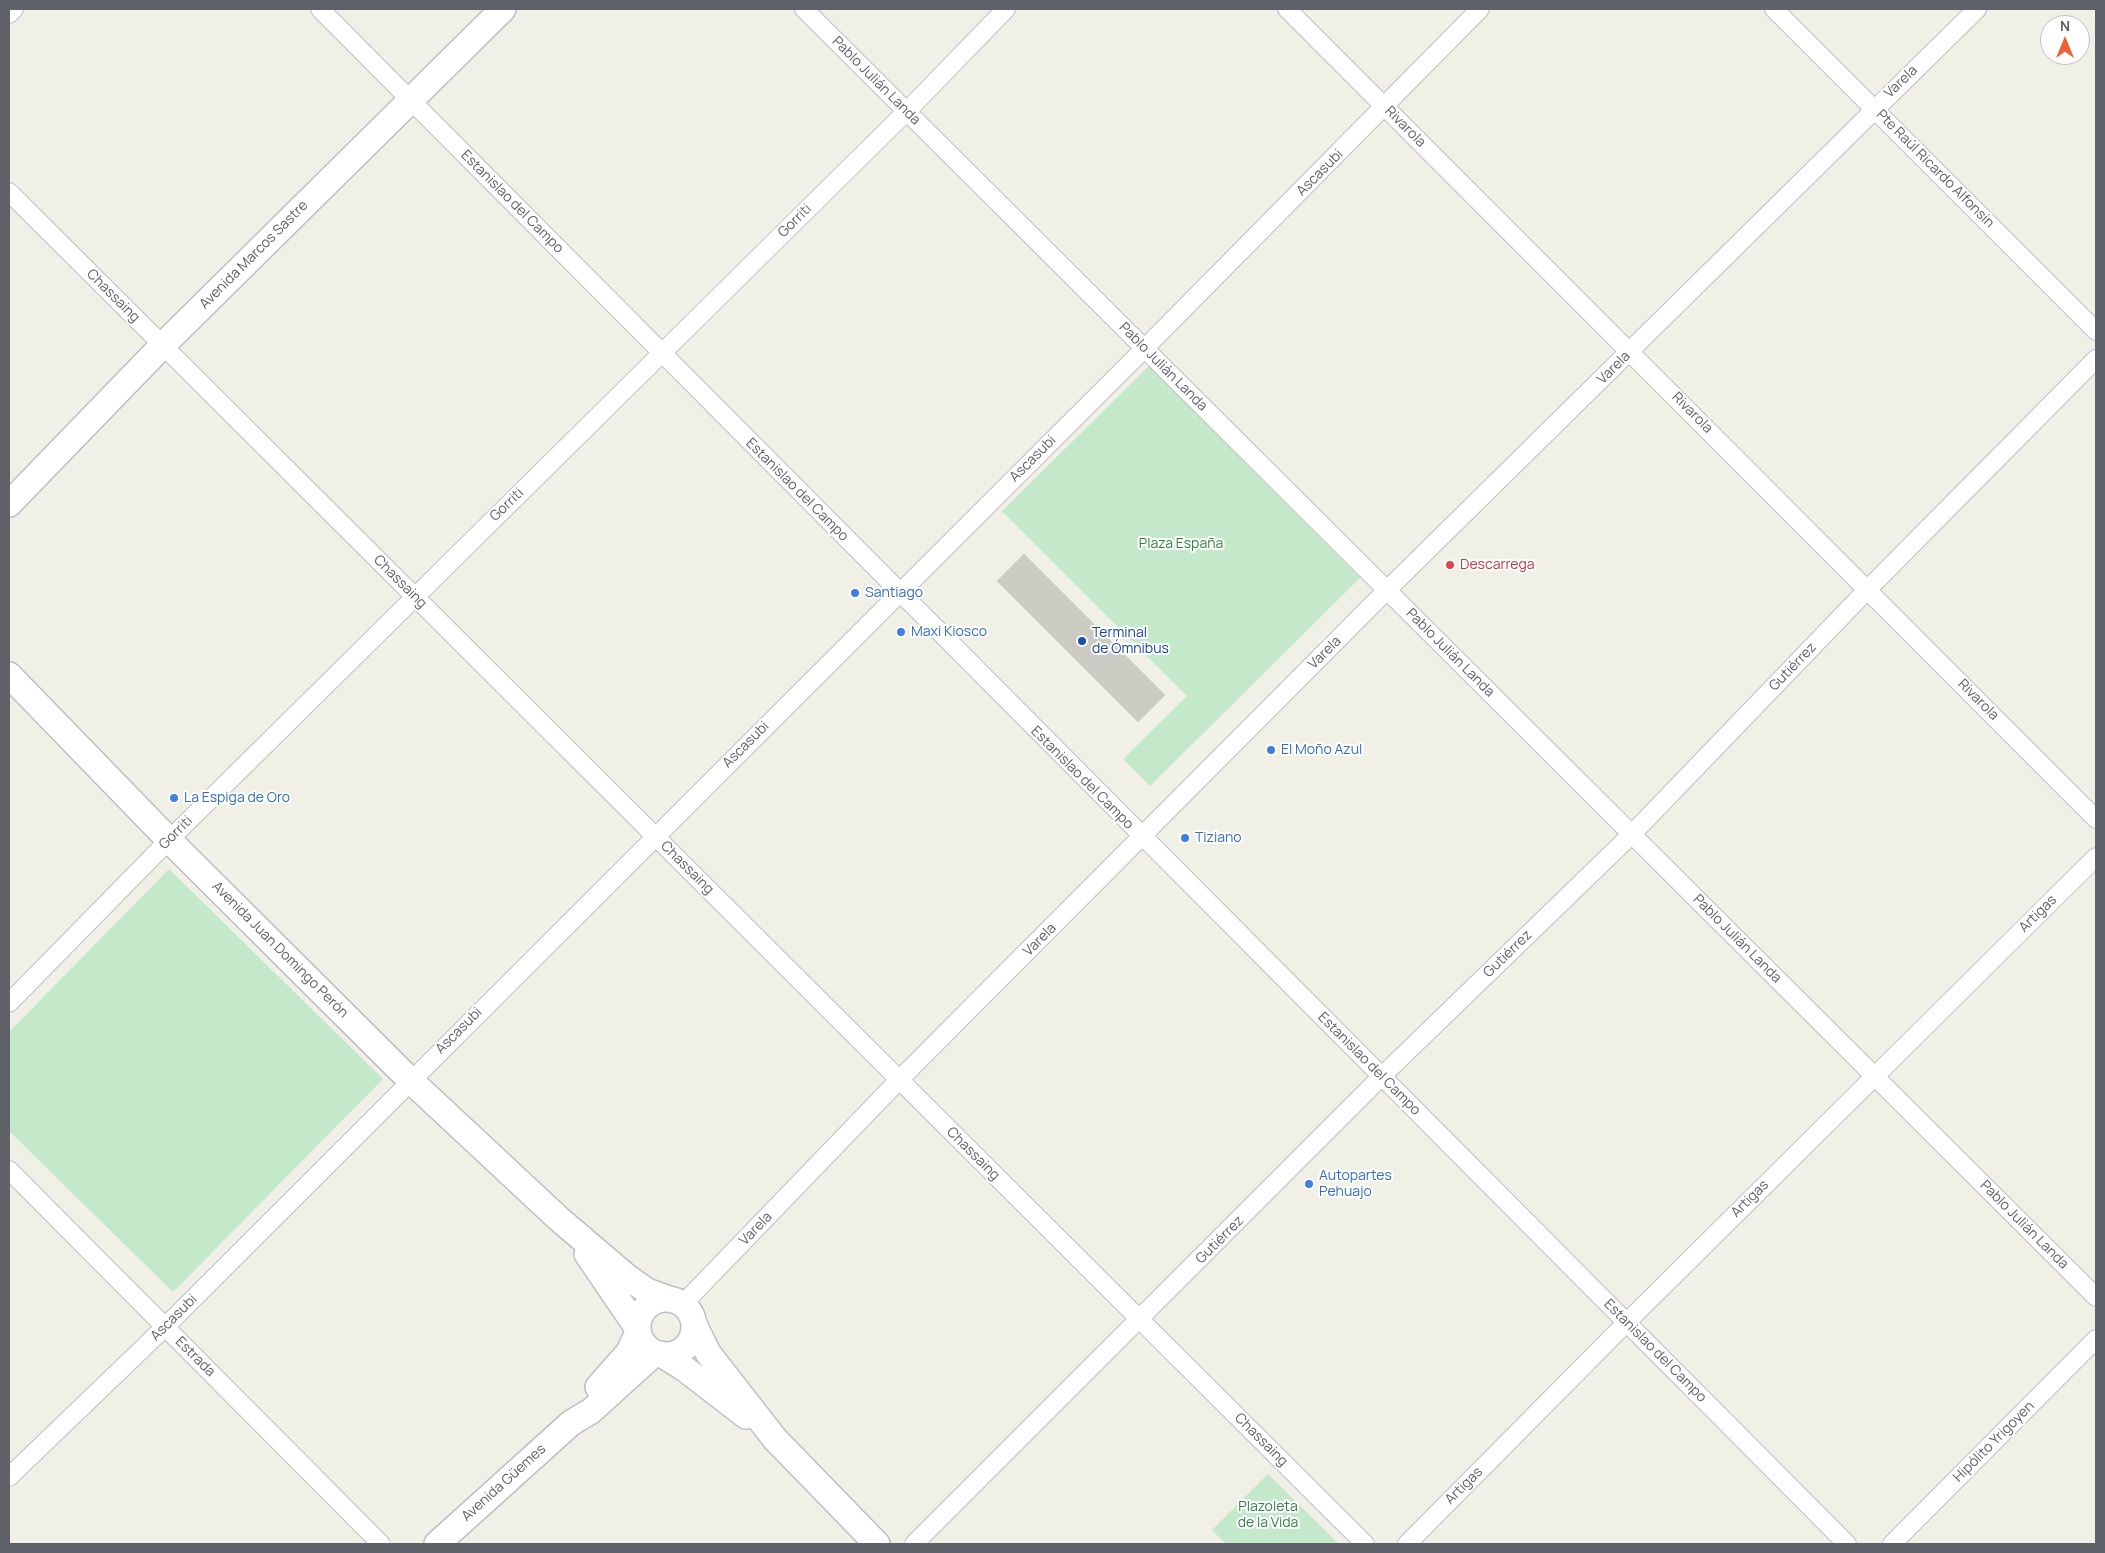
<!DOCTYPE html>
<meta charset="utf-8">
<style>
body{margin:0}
#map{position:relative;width:2105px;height:1553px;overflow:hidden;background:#f1f0e7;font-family:Manrope,sans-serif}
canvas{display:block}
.frame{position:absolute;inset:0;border:10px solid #5e6167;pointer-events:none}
.north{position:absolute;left:2040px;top:15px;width:50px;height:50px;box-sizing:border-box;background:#fff;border:1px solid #bfc0c2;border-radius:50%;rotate:0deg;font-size:14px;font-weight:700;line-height:20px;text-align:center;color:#5e6167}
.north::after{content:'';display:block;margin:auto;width:18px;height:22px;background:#eb6333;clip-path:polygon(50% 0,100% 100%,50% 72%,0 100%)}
</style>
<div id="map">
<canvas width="2105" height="1553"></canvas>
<div class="frame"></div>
<div class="north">N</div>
</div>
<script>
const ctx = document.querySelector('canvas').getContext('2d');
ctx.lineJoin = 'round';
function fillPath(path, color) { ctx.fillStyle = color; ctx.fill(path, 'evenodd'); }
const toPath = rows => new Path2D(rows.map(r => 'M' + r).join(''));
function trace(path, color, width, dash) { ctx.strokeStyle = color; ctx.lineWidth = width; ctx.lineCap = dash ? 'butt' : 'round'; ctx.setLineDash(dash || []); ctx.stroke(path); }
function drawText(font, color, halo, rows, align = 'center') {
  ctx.font = font + ' Manrope,sans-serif'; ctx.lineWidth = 4; ctx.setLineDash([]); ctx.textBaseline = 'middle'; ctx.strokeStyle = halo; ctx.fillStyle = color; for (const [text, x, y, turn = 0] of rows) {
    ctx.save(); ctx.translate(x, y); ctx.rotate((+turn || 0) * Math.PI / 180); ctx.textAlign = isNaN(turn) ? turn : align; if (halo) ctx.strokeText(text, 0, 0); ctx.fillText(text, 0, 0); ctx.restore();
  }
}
const green = toPath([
 [1149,366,1360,578,1150,786,1123,759,1187,696,1002,511],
 [169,869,383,1079,173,1292,9,1131,9,1032],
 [1268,1474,1339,1544,1226,1544,1212,1530]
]);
const building = toPath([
 [1024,554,1165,695,1138,722,997,581,1024,554]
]);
const minor = toPath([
 [320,9,1847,1544],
 [804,9,2096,1297],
 [1287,9,2096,819],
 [1774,9,2096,331],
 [9,14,14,9],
 [9,192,1365,1544],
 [9,1003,169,840,907,111,1006,9],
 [9,1170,381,1544],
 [682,1305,899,1080,1387,590,1977,9],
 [9,1477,165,1327,1145,348,1480,9],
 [914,1544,1382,1076,1632,834,1867,590,2096,359],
 [1407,1544,1627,1322,2096,857],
 [1892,1544,2096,1339]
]);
const secondary = toPath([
 [9,504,163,345,503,9],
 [9,675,169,840,410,1080,559,1219,627,1277,647,1291,669,1299],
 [587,1254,638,1329],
 '638 1327a28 28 0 1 1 56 0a28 28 0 1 1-56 0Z',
 [694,1324,708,1353,775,1439,877,1544],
 [661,1354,685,1369,746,1416],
 [598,1387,629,1352,638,1332],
 [437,1544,571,1423,591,1411,655,1353]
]);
const markers = [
 [1450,565,5,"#e0444e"],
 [855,593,5,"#3f7fe0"],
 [901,632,5,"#3f7fe0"],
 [1082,641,5,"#1a4fb4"],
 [1271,750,5,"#3f7fe0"],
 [174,798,5,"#3f7fe0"],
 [1185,838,5,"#3f7fe0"],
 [1309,1184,5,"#3f7fe0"]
];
const streetNames = [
 ["Pablo Julián Landa",876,81,45],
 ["Varela",1901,82,-44],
 ["Rivarola",1405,127,45],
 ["Pte Raúl Ricardo Alfonsín",1935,169,45],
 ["Ascasubi",1320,173,-45],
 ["Estanislao del Campo",512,202,45],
 ["Gorriti",795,221,-45],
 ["Avenida Marcos Sastre",254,255,-45],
 ["Chassaing",113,296,45],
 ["Pablo Julián Landa",1163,367,45],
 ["Varela",1614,368,-45],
 ["Rivarola",1692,413,45],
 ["Ascasubi",1033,459,-45],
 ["Estanislao del Campo",797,490,45],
 ["Gorriti",507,505,-44],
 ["Chassaing",400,582,45],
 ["Varela",1325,653,-45],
 ["Pablo Julián Landa",1450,653,45],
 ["Gutiérrez",1793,667,-46],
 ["Rivarola",1978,700,45],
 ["Ascasubi",746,745,-45],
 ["Estanislao del Campo",1082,778,45],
 ["Gorriti",176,833,-45],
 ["Chassaing",687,868,45],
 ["Artigas",2038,914,-45],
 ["Pablo Julián Landa",1737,939,45],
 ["Varela",1040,940,-45],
 ["Avenida Juan Domingo Perón",280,950,45],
 ["Gutiérrez",1508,954,-44],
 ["Ascasubi",459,1031,-45],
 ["Estanislao del Campo",1369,1064,45],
 ["Chassaing",973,1154,45],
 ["Artigas",1750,1199,-45],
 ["Pablo Julián Landa",2024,1225,45],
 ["Varela",756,1229,-46],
 ["Gutiérrez",1220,1240,-45],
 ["Ascasubi",174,1318,-45],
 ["Estanislao del Campo",1655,1351,45],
 ["Estrada",195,1357,45],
 ["Chassaing",1261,1440,45],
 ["Hipólito Yrigoyen",1994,1442,-45],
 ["Avenida Güemes",504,1483,-42],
 ["Artigas",1464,1486,-45]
];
const parkNames = [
 ["Plaza España",1181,544],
 ["Plazoleta",1268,1507],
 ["de la Vida",1268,1523]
];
const healthNames = [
 ["Descarrega",1460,565]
];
const shopNames = [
 ["Santiago",865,593],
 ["Maxi Kiosco",911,632],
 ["El Moño Azul",1281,750],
 ["La Espiga de Oro",184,798],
 ["Tiziano",1195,838],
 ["Autopartes",1319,1176],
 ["Pehuajo",1319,1192]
];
const transitNames = [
 ["Terminal",1092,633],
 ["de Ómnibus",1092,649]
];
fillPath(green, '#c4e8ca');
fillPath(building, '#cbcbc3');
trace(building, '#d5d3c5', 1);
trace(minor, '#bebfc5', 20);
trace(secondary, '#bcbec4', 28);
trace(minor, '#fff', 18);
trace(secondary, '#fff', 25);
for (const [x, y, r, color] of markers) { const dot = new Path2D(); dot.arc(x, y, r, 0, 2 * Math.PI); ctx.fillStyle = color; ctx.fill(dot); trace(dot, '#fff', 2); }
drawText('14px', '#5e6167', '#fff', streetNames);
drawText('14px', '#338145', '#fff', parkNames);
drawText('14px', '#be3a42', '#fff', healthNames, 'left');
drawText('14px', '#366cbe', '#fff', shopNames, 'left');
drawText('14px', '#164399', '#fff', transitNames, 'left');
</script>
